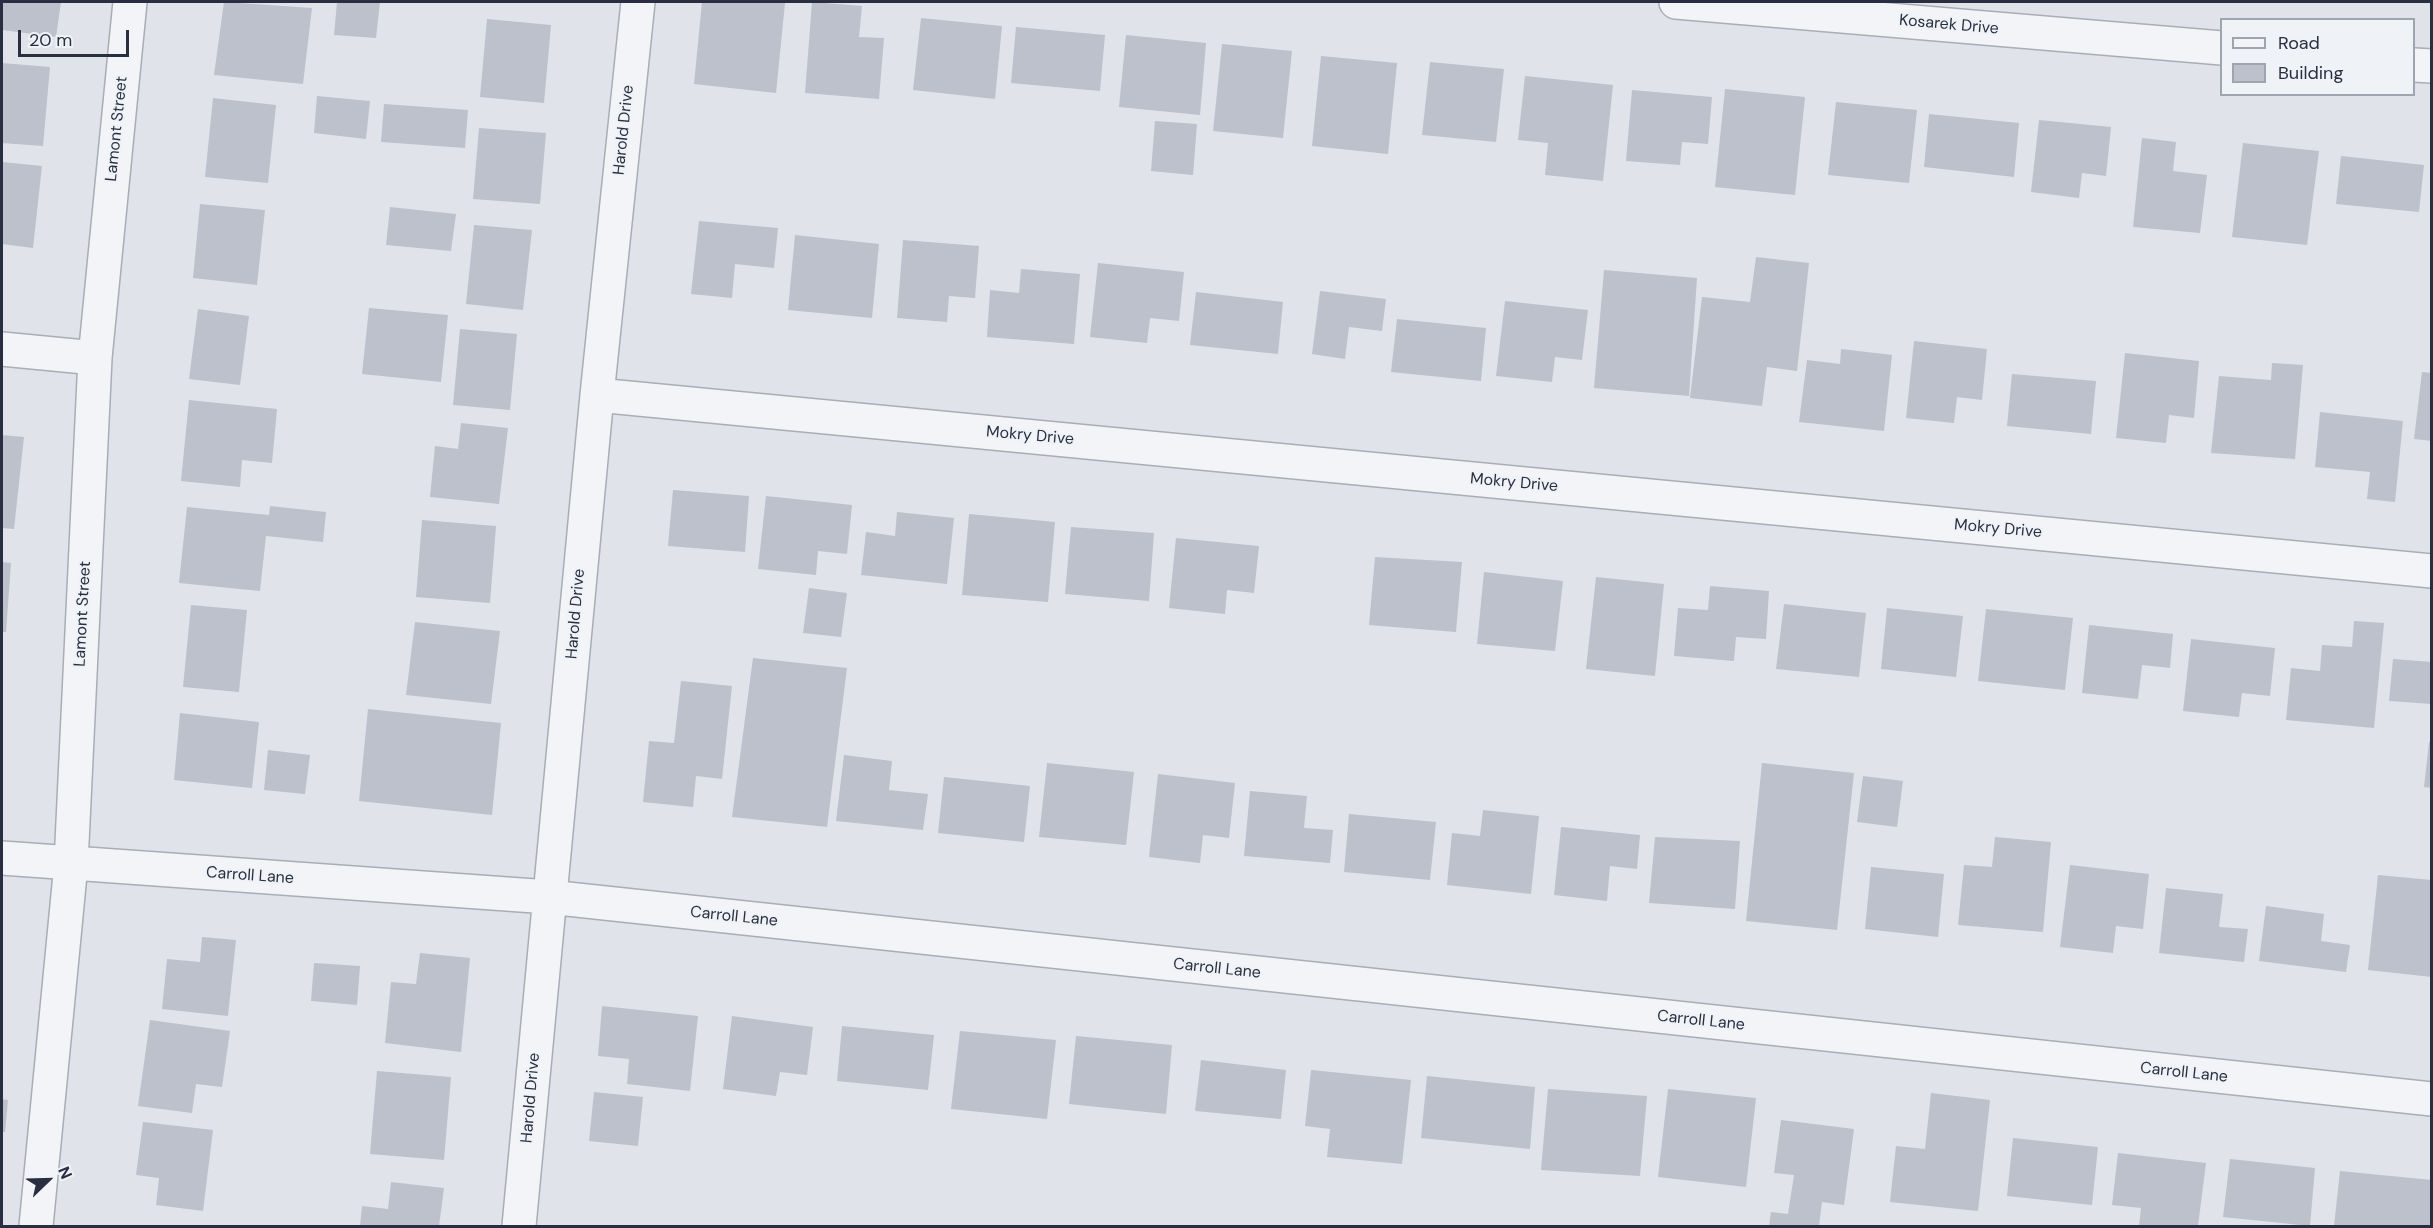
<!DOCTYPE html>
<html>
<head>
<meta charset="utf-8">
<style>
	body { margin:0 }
	#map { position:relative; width:2433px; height:1228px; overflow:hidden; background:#e0e3e9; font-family:"DM Sans",sans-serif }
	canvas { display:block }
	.frame { position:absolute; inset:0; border:3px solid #292f40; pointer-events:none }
	.legend { position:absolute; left:2220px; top:18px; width:195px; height:78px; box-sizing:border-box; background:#eff2f6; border:2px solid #a0a4ad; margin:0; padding:8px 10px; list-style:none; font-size:18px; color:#292f40 }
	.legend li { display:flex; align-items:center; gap:12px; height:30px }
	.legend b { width:30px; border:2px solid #a0a4ad }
	.north { position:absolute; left:18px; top:1150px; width:60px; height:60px; -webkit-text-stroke:4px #eff2f6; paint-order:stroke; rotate:67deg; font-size:16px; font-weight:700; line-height:24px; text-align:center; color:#292f40 }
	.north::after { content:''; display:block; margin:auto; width:21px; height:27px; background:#292f40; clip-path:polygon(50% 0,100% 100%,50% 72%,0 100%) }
	.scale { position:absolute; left:18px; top:30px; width:111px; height:27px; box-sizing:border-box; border:3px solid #292f40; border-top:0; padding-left:8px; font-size:18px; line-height:21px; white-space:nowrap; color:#292f40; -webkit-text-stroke:4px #eff2f6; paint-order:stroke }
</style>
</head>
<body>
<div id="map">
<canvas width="2433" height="1228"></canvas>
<div class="frame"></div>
<ul class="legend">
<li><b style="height:8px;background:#f3f4f7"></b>Road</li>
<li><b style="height:16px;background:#bdc1cb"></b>Building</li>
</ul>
<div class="north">N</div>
<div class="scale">20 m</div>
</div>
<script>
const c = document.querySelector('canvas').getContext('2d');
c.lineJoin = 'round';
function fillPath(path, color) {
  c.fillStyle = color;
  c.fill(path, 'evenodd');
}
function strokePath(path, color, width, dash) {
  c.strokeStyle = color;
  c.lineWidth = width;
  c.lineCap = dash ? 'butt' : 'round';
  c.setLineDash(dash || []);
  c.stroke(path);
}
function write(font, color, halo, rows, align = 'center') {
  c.font = font + ' "DM Sans",sans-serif';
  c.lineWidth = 4.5;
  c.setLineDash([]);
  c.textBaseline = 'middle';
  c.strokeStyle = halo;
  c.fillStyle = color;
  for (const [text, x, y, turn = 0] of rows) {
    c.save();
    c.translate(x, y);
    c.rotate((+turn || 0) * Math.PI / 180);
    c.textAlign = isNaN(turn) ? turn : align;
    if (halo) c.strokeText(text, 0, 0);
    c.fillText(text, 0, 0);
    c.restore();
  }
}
fillPath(new Path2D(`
	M2 2H61L56 37 2 30Z
	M224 2 312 8 303 84 214 75Z
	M337 2H380L376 38 334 35Z
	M702 2 785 3 776 93 694 84Z
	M812 2 862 6 859 37 884 38 879 99 805 93Z
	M921 18 1002 26 995 99 913 90Z
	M487 19 551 25 544 103 480 97Z
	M1016 27 1105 35 1100 91 1011 83Z
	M1126 35 1206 43 1200 115 1119 107Z
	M1222 44 1292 51 1283 138 1213 131Z
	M1321 56 1397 63 1388 154 1312 146Z
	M1430 62 1504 69 1496 142 1422 135Z
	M2 63 50 67 43 146 2 143Z
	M1525 76 1613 85 1603 181 1545 175 1548 143 1518 140Z
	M1725 89 1805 97 1795 195 1715 187Z
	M1632 90 1712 97 1708 144 1682 142 1680 165 1626 161Z
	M317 96 370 101 366 139 314 133Z
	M213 98 276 105 268 183 205 177Z
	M1836 102 1917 110 1909 183 1828 175Z
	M384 104 468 110 465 148 381 142Z
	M1929 114 2019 123 2014 177 1924 167Z
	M2039 120 2111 127 2106 176 2082 173 2079 198 2031 192Z
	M1155 121 1197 124 1193 175 1151 171Z
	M479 128 546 133 540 204 473 199Z
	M2142 138 2176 142 2173 171 2207 175 2200 233 2133 227Z
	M2243 143 2319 151 2307 245 2232 237Z
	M2341 156 2424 165 2419 212 2336 204Z
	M2 162 42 166 33 248 2 244Z
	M200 204 265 210 257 285 193 278Z
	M390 207 456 214 451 251 386 245Z
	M699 221 778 228 774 268 735 264 732 298 691 294Z
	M474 225 532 230 523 310 466 304Z
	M795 235 879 244 872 318 788 310Z
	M903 240 979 246 975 298 949 296 947 322 897 318Z
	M1756 257 1809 263 1797 371 1767 367 1762 406 1690 398 1702 297 1750 302Z
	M1098 263 1184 272 1179 321 1150 318 1147 343 1090 337Z
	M1021 269 1080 274 1074 344 987 337 990 290 1019 293Z
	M1604 270 1697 278 1689 396 1594 388Z
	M1320 291 1386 299 1382 331 1349 327 1345 359 1312 354Z
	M1196 292 1283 302 1278 354 1190 345Z
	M1505 301 1588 310 1582 360 1555 357 1552 382 1496 376Z
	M369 308 448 315 441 382 362 374Z
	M198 309 249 316 240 385 189 379Z
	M1397 319 1486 328 1481 381 1391 372Z
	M460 329 517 334 510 410 453 405Z
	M1914 341 1987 349 1982 400 1957 397 1954 423 1906 418Z
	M1841 349 1892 355 1884 431 1799 422 1807 360 1840 364Z
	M2125 353 2199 361 2194 418 2169 415 2166 443 2116 438Z
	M2272 363 2303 365 2295 459 2211 453 2219 376 2271 380Z
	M2422 372 2432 373V441L2414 439Z
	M2012 374 2096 381 2091 434 2007 426Z
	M189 400 277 409 272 463 242 460 240 487 181 481Z
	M2320 412 2403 421 2395 502 2367 499 2370 472 2315 467Z
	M461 423 508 428 499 504 430 497 435 446 458 449Z
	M2 435 24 437 14 529 2 528Z
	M673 490 749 496 745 552 668 546Z
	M766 496 852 505 847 554 818 551 816 575 758 569Z
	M270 506 326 512 323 542 266 536 260 591 179 583 187 507 269 515Z
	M897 512 954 518 947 584 861 575 866 532 895 536Z
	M969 514 1055 522 1048 602 962 595Z
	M422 520 496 526 490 603 416 597Z
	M1071 527 1154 533 1149 601 1065 594Z
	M1176 538 1259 546 1254 593 1227 590 1225 614 1169 608Z
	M1375 557 1462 562 1456 632 1369 625Z
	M2 562 11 563 6 632H2Z
	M1484 572 1563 581 1555 651 1477 644Z
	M1596 577 1664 584 1655 676 1586 669Z
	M1710 586 1769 591 1766 639 1736 637 1734 661 1674 656 1678 608 1708 610Z
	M809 588 847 593 841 637 803 633Z
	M1784 604 1866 613 1859 677 1776 669Z
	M191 605 247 610 239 692 183 687Z
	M1887 608 1963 616 1956 677 1881 669Z
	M1986 609 2073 618 2065 690 1978 681Z
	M2354 621 2384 623 2374 728 2286 720 2291 668 2320 671 2322 645 2352 647Z
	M415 622 500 631 491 704 406 695Z
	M2089 625 2173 634 2170 668 2142 665 2138 699 2082 693Z
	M2191 639 2275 648 2270 696 2242 693 2239 717 2183 711Z
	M753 658 847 668 827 827 732 817Z
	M2393 659 2432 662V704L2389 701Z
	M681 681 732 686 722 779 696 776 693 807 643 802 649 741 674 743Z
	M368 709 501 723 492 815 359 801Z
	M180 713 259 722 252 788 174 780Z
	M2429 742H2432V788L2424 787Z
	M268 750 310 755 305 794 264 790Z
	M844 755 892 761 889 790 928 794 923 830 836 821Z
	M1047 763 1134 772 1126 845 1039 837Z
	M1762 763 1854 773 1837 930 1746 921Z
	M1158 774 1235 783 1229 838 1203 835 1200 863 1149 857Z
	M1863 776 1903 781 1897 827 1857 822Z
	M944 777 1030 786 1024 842 938 833Z
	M1250 791 1307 796 1304 828 1333 830 1330 863 1244 856Z
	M1483 810 1539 816 1531 894 1447 885 1452 833 1480 836Z
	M1349 814 1436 822 1430 880 1344 872Z
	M1561 827 1640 835 1637 869 1610 866 1607 901 1554 895Z
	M1655 837 1740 841 1735 909 1649 903Z
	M1995 837 2051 842 2043 932 1958 925 1964 865 1992 867Z
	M2070 865 2149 874 2143 929 2116 926 2113 953 2060 947Z
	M1871 867 1944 874 1938 937 1865 929Z
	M2378 875 2432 880V977L2368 970Z
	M2166 888 2223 894 2219 927 2248 929 2244 962 2159 953Z
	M2266 906 2324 914 2321 941 2350 945 2346 972 2259 961Z
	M202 937 236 940 228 1016 162 1009 167 959 200 962Z
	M420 953 470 958 461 1052 385 1043 391 982 416 984Z
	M314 963 360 966 357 1005 311 1001Z
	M602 1006 698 1016 690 1091 627 1084 629 1059 598 1056Z
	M732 1016 813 1027 807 1075 780 1072 776 1096 723 1089Z
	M150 1020 230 1031 222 1087 196 1084 192 1113 138 1106Z
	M842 1026 934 1035 928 1090 837 1081Z
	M960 1031 1056 1040 1047 1119 951 1109Z
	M1076 1036 1172 1045 1166 1114 1069 1104Z
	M1201 1060 1286 1070 1281 1119 1195 1111Z
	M1311 1070 1411 1080 1402 1164 1327 1157 1330 1129 1305 1126Z
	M377 1071 451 1077 444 1160 370 1154Z
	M1427 1076 1535 1087 1530 1149 1421 1138Z
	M1548 1089 1647 1096 1640 1176 1541 1170Z
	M1668 1089 1756 1098 1746 1187 1658 1177Z
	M594 1092 643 1097 638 1146 589 1141Z
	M1931 1093 1990 1100 1978 1211 1890 1202 1896 1146 1925 1149Z
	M2 1099 8 1100 5 1132H2Z
	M1781 1120 1854 1129 1844 1205 1822 1202 1819 1226H1769L1771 1212 1788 1214 1794 1175 1774 1173Z
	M143 1122 213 1130 203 1211 156 1205 159 1178 136 1175Z
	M2013 1138 2098 1147 2092 1205 2007 1196Z
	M2118 1153 2206 1163 2198 1226H2139L2141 1208 2112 1205Z
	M2230 1159 2315 1168 2310 1226 2223 1217Z
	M2340 1171 2432 1180V1226H2334Z
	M391 1182 444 1188 439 1226H360L362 1206 388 1209Z`), '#bdc1cb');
const minor = new Path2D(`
	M1676 2 2222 48
	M2414 65 2432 66
	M2 349 95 358
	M597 395 2432 571
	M2 858 549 897 2432 1099
	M36 1226 71 864 95 358 130 2
	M519 1226 597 395 638 2`);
strokePath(minor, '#a9adb6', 36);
strokePath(minor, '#f3f4f7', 33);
write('16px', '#292f40', '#eff2f6', [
	["Kosarek Drive",1949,25,5],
	["Lamont Street",117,129,-84],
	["Harold Drive",624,130,-84],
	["Mokry Drive",1030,436,5],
	["Mokry Drive",1514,483,5],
	["Mokry Drive",1998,529,5],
	["Lamont Street",83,614,-87],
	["Harold Drive",576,614,-85],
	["Carroll Lane",250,876,4],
	["Carroll Lane",734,917,6],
	["Carroll Lane",1217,969,6],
	["Carroll Lane",1701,1021,6],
	["Carroll Lane",2184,1073,6],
	["Harold Drive",531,1098,-85]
]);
</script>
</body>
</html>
